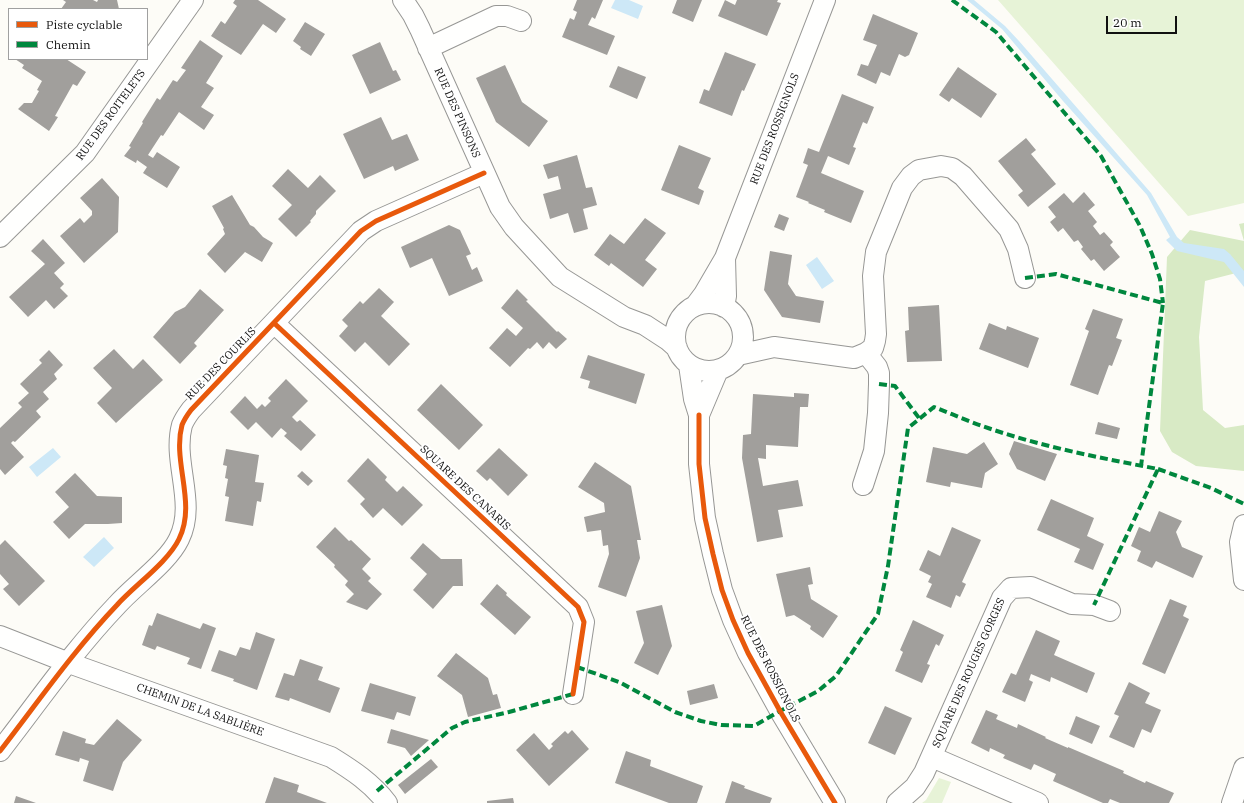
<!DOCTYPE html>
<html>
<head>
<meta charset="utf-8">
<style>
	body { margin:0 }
	#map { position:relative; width:1244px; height:803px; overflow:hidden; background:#fdfcf7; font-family:"IBM Plex Serif",serif }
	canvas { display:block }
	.legend { position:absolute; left:8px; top:8px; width:140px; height:52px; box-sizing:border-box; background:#fff; border:1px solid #a0a0a0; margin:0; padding:5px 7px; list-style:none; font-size:12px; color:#111 }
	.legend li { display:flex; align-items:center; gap:8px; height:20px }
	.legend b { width:20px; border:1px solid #a0a0a0 }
	.scale { position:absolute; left:1106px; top:16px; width:71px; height:18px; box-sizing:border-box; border:2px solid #111; border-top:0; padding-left:5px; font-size:12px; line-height:14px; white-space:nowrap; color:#111; -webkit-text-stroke:3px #fff; paint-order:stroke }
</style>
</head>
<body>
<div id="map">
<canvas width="1244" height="803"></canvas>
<ul class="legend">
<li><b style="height:5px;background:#e8590c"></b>Piste cyclable</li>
<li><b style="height:5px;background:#00873e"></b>Chemin</li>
</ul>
<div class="scale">20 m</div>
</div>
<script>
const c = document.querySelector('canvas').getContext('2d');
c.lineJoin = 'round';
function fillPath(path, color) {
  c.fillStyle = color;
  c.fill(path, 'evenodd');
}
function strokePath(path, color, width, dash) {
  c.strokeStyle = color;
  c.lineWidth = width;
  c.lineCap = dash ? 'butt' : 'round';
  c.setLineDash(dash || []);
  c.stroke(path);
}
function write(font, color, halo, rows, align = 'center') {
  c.font = font + ' "IBM Plex Serif",serif';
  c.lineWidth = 4;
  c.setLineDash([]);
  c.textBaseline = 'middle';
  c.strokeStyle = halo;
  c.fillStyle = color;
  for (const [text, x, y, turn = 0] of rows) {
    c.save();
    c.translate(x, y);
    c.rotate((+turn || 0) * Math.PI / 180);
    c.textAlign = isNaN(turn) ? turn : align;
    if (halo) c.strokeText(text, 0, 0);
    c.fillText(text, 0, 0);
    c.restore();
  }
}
fillPath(new Path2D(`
	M998 0H1244V203L1188 216Z
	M939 778 951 782 942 803H922L926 800Z`), '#e7f3d7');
fillPath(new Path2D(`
	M1244 223V271L1205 281 1199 337 1203 410 1225 428 1244 425V471L1196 466 1172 452 1160 431 1167 257 1190 230 1244 241 1239 224Z`), '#d8eac5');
fillPath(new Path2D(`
	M615 0H629L643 6 638 19 611 8Z
	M967 0H974L1005 26 1019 41 1151 193 1177 237 1184 243 1224 249 1230 254 1244 271V287L1224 262 1177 251 1166 240 1170 237 1147 195 1063 101 1002 29Z
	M817 257 834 281 822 289 806 265Z
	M53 448 61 457 37 477 29 467Z
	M104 537 114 548 94 567 83 557Z`), '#cde8f7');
fillPath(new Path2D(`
	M63 0H93L97 2 98 0H117L119 9H61L66 2Z
	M235 0H258L286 19 276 33 263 24 241 55 211 36 221 21 225 24 237 6 233 3Z
	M577 0H603L595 19 592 17 588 25 615 36 607 55 562 37 570 18 574 20 577 12 573 10Z
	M677 0H702L693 22 672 13Z
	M725 0 735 5 737 0H778L777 2 781 3 767 36 718 16Z
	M873 14 918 33 909 55 905 57 899 54 890 76 881 72 876 84 857 75 861 64 868 66 877 45 863 40Z
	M305 22 325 34 311 56 300 49 301 47 293 41Z
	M200 40 223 56 206 83 214 88 201 107 214 115 204 130 179 112 163 136 161 135 148 155 153 158 157 152 180 167 167 188 143 173 147 167 137 160 136 163 124 156 131 147 129 146 143 123 142 122 157 98 160 100 173 80 177 82 186 70 181 68Z
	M380 42 393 71 396 70 401 80 370 94 352 55Z
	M725 52 756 64 744 91 742 90 732 116 699 103 704 89 709 91Z
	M15 59H66L86 72 77 86 73 84 55 116 58 117 49 131 18 109 24 103H32L39 91 37 90 42 81 22 68 24 65Z
	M505 65 522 102 548 121 529 147 496 122 476 78Z
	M618 66 646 77 637 99 609 87Z
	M958 67 997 94 981 118 952 98 949 102 939 95Z
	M842 94 874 107 867 124 863 122 853 147 856 148 849 165 828 156 821 173 864 191 851 223 824 212 825 210 808 203 809 202 796 197 808 165 803 163 808 148 819 152Z
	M381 117 392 140 407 134 419 160 395 171 393 166 364 179 343 134Z
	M1026 138 1036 150 1031 154 1056 184 1028 207 1018 195 1023 191 998 161Z
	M679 145 711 158 698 188 704 191 699 205 661 190Z
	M577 155 586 188 592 187 597 205 583 209 588 229 574 233 568 213 550 219 543 194 561 189 558 176 548 179 543 165Z
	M288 169 308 188 320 175 336 191 316 211V214L310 221 311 222 296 237 278 219 292 205 272 186Z
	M102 178 119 197 118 232 84 263 60 236 80 218 84 223 92 215V211L80 198Z
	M1084 192 1095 205 1088 211 1097 222 1093 226 1100 235 1104 232 1113 242 1110 245 1120 257 1104 271 1094 259 1091 261 1081 249 1083 247 1078 240 1074 242 1063 228 1058 232 1050 222 1056 217 1048 207 1064 193 1073 203Z
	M232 195 250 225 254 227 263 237 273 243 262 262 245 252 225 273 207 254 225 234 223 229 224 228 212 206Z
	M779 214 789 218 784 231 774 227Z
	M645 218 666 233 645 260 657 269 643 287 611 263 609 266 594 255 610 234 624 244Z
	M449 225 460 230 471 254 466 256 472 270 477 267 483 281 449 296 432 258 410 268 401 247Z
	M43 239 65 263 54 273 64 284 60 288 68 296 54 309 46 300 28 317 9 297 45 264 31 251Z
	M770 251 792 255 788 284 796 296 824 301 820 323 782 317 764 290Z
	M379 288 394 302 381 316 410 344 389 366 365 342 355 352 339 336 348 326 342 320 360 301 363 304Z
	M200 289 224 310 194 343 197 346 180 364 153 337 175 312 185 307Z
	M517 289 528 300 526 301 557 332 558 331 567 339 556 349 549 342 543 349 537 342 530 349 528 348 510 367 489 348 507 328 516 336 523 328 501 308Z
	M939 305 942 361 907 362 905 331 909 330 908 307Z
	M1093 309 1123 319 1116 338 1122 340 1112 366 1109 365 1098 395 1070 385 1089 331 1085 329Z
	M989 323 1006 330 1007 326 1039 338 1028 368 979 349Z
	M114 349 133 369 143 359 163 380 116 423 97 403 112 388 93 368Z
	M49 350 63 365 54 374 57 379 43 392 49 399 36 411 41 417 15 442 13 441 11 443 24 457 5 475 0 469V428L22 407 18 403 29 393 20 384 42 363 39 360Z
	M588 355 645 374 636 404 588 388 590 381 580 378Z
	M286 379 308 401 292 417 297 422 300 420 316 435 301 451 284 436 287 433 281 428 272 438 256 422 248 430 230 412 245 396 257 409 262 404 265 407 271 401 268 398Z
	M441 384 483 425 459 450 417 410Z
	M794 393 809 394 808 407H800L798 447 766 445V459L758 458 763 486 798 480 803 506 778 510 783 537 757 542 742 458 743 435 751 434 753 394 794 397Z
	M1098 422 1120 428 1117 439 1095 434Z
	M1014 441 1057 454 1045 481 1017 469 1009 454Z
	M984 442 998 464 985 473 982 488 951 482 950 487 926 482 933 447 967 454Z
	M499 448 528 475 508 496 490 478 487 481 476 471Z
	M226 449 259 455 255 482 264 483 261 502 257 501 253 526 225 521 229 497 225 496 228 479 225 478 227 466 223 465Z
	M368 458 387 477 385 480 397 492 403 486 423 505 402 526 383 508 373 518 360 504 365 499 347 481Z
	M595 462 631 486 641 540H637L640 558 626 597 598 587 609 554 608 545 603 546 601 530 587 532 584 517 605 512 604 503 578 487Z
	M302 471 313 481 308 486 297 476Z
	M75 473 97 496 122 497V523L108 524H85L69 539 53 522 69 507 55 492Z
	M1051 499 1094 518 1087 536 1104 544 1093 570 1074 562 1080 549 1037 530Z
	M1159 511 1182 521 1176 532 1182 547 1203 556 1193 578 1156 561 1152 568 1137 561 1141 551 1131 546 1139 527 1150 532Z
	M335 527 349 541 351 540 371 559 362 569 371 578 368 581 382 594 367 610 346 602 354 594 345 585 348 581 334 567 335 565 316 547Z
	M952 527 981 540 962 582 966 584 960 597 956 595 951 608 926 597 932 584 928 582 931 576 919 570 928 550 940 556Z
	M5 540 45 581 19 606 3 589 9 584 0 574V545Z
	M423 543 441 559H462L463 586H453L433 609 413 590 427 574 410 558Z
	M810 567 813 584 808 585 811 599 838 616 823 638 810 629 811 626 794 615 786 617 776 574Z
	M497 584 507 593 506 595 531 617 515 635 480 604Z
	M1170 599 1187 606 1183 616 1189 619 1165 674 1142 664Z
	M662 605 672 646 658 675 634 663 644 643 636 611Z
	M157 613 200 629 203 623 216 628 201 669 187 664 190 658 157 646 155 650 142 645 149 625 152 626Z
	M913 620 944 635 939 646 936 644 927 664 930 665 922 683 895 671 903 652 900 650Z
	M1036 630 1060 641 1054 655 1095 673 1087 693 1051 677 1050 682 1031 674 1029 680 1033 682 1025 702 1002 692 1011 673 1016 675Z
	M256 632 275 639 257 690 233 681 234 679 211 671 219 650 236 656 240 647 250 650Z
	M456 653 488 678 493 695 497 694 501 708 468 717 462 695 437 676Z
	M300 659 323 667 318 680 340 688 330 713 290 698 289 701 275 697 284 673 294 676Z
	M1129 682 1150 693 1145 703 1161 710 1151 733 1142 729 1134 748 1109 737 1119 716 1114 714Z
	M370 683 416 697 410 716 397 712 394 720 361 711Z
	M714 684 718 698 690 705 687 691Z
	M885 706 912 718 895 755 868 743Z
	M986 710 998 715 996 719 1017 728 1018 724 1046 737 1045 738 1068 748V747L1124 771 1123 773 1145 783 1146 781 1174 793 1169 803H1120L1110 799 1108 803H1103L1053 781 1056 774 1034 764 1031 770 1003 758 1005 755 990 748 989 752 971 743Z
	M1076 716 1100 726 1092 744 1069 734Z
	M117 719 142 740 123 762 113 791 83 781 89 761 80 758 79 762 55 755 63 731 86 739 85 743 94 745Z
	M391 729 429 740 411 756 405 748 387 743Z
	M572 730 589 749 549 786 516 750 534 733 549 750 553 746 551 744 565 731 568 734Z
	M626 751 651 760 650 766 703 786 697 803H669L615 783Z
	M431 759 438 767 405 794 398 785Z
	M274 777 299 785 297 792 327 803H265Z
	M732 781 745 786 744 788 772 798 770 803H725Z
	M16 796 36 803H14Z
	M513 798 514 803H487V801Z`), '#a19f9c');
const minor = new Path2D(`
	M403 0 413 15 420 29 500 207 514 227 560 277 624 317 645 325 668 340 677 348
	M428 48 496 16H507L521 21
	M0 237 85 153 193 0
	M675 337a34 34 0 1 1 68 0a34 34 0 1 1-68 0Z
	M695 306 704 294 725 258 825 0
	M724 307 726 296 725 258
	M274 323 578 607 584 622 573 694
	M738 355 774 347 854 358 866 353 873 348 875 341 876 334 873 276 876 252 902 188 911 176 919 170 941 166 952 168 963 176 1009 229 1018 249 1025 278
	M689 365 694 399 699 415V464L705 518 713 554 722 590 733 620 748 653 780 711 835 803
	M699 415 718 370
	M863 485 874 451 878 413 879 384V373L877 367 866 353
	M1244 525 1240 542 1244 580
	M0 636 69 663 331 757C352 770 372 783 387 803
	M0 751C38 702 74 650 117 605 135 585 168 562 179 539 197 503 172 462 182 425 184 420 188 414 191 410L361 231 376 221 484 173
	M932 757 1038 803
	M897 803 915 787 924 773 1002 598 1011 588 1031 587 1072 604 1094 605 1110 611
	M1232 803 1244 768`);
strokePath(minor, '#979795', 22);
strokePath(minor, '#fffffe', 20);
strokePath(new Path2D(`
	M952 0 996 32 1101 156 1140 226 1152 254 1160 279 1163 303
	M1025 278 1056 274 1163 303 1141 466
	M879 384 895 386 919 418
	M1158 469 1211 488 1244 504
	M577 667 619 682 675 712 701 721 721 725 754 726 780 711 818 691 836 676 878 614 888 566 908 428 934 407C952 414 970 422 988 428 1043 447 1101 458 1158 469L1094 605
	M377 791 452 728 465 722 509 712 573 694`), '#00873e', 4, [8, 4]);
strokePath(new Path2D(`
	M274 323 578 607 584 622 573 694
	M699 415V464L705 518 713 554 722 590 733 620 748 653 780 711 835 803
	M0 751C38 702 74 650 117 605 135 585 168 562 179 539 197 503 172 462 182 425 184 420 188 414 191 410L361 231 376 221 484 173`), '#e8590c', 5);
write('11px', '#111', '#fff', [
	["RUE DES PINSONS",457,113,66],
	["RUE DES ROITELETS",111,115,-54],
	["RUE DES ROSSIGNOLS",775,129,-69],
	["RUE DES COURLIS",221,364,-46],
	["SQUARE DES CANARIS",465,488,43],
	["RUE DES ROSSIGNOLS",770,669,63],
	["SQUARE DES ROUGES GORGES",969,673,-66],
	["CHEMIN DE LA SABLIÈRE",200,710,20]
]);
</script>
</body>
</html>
